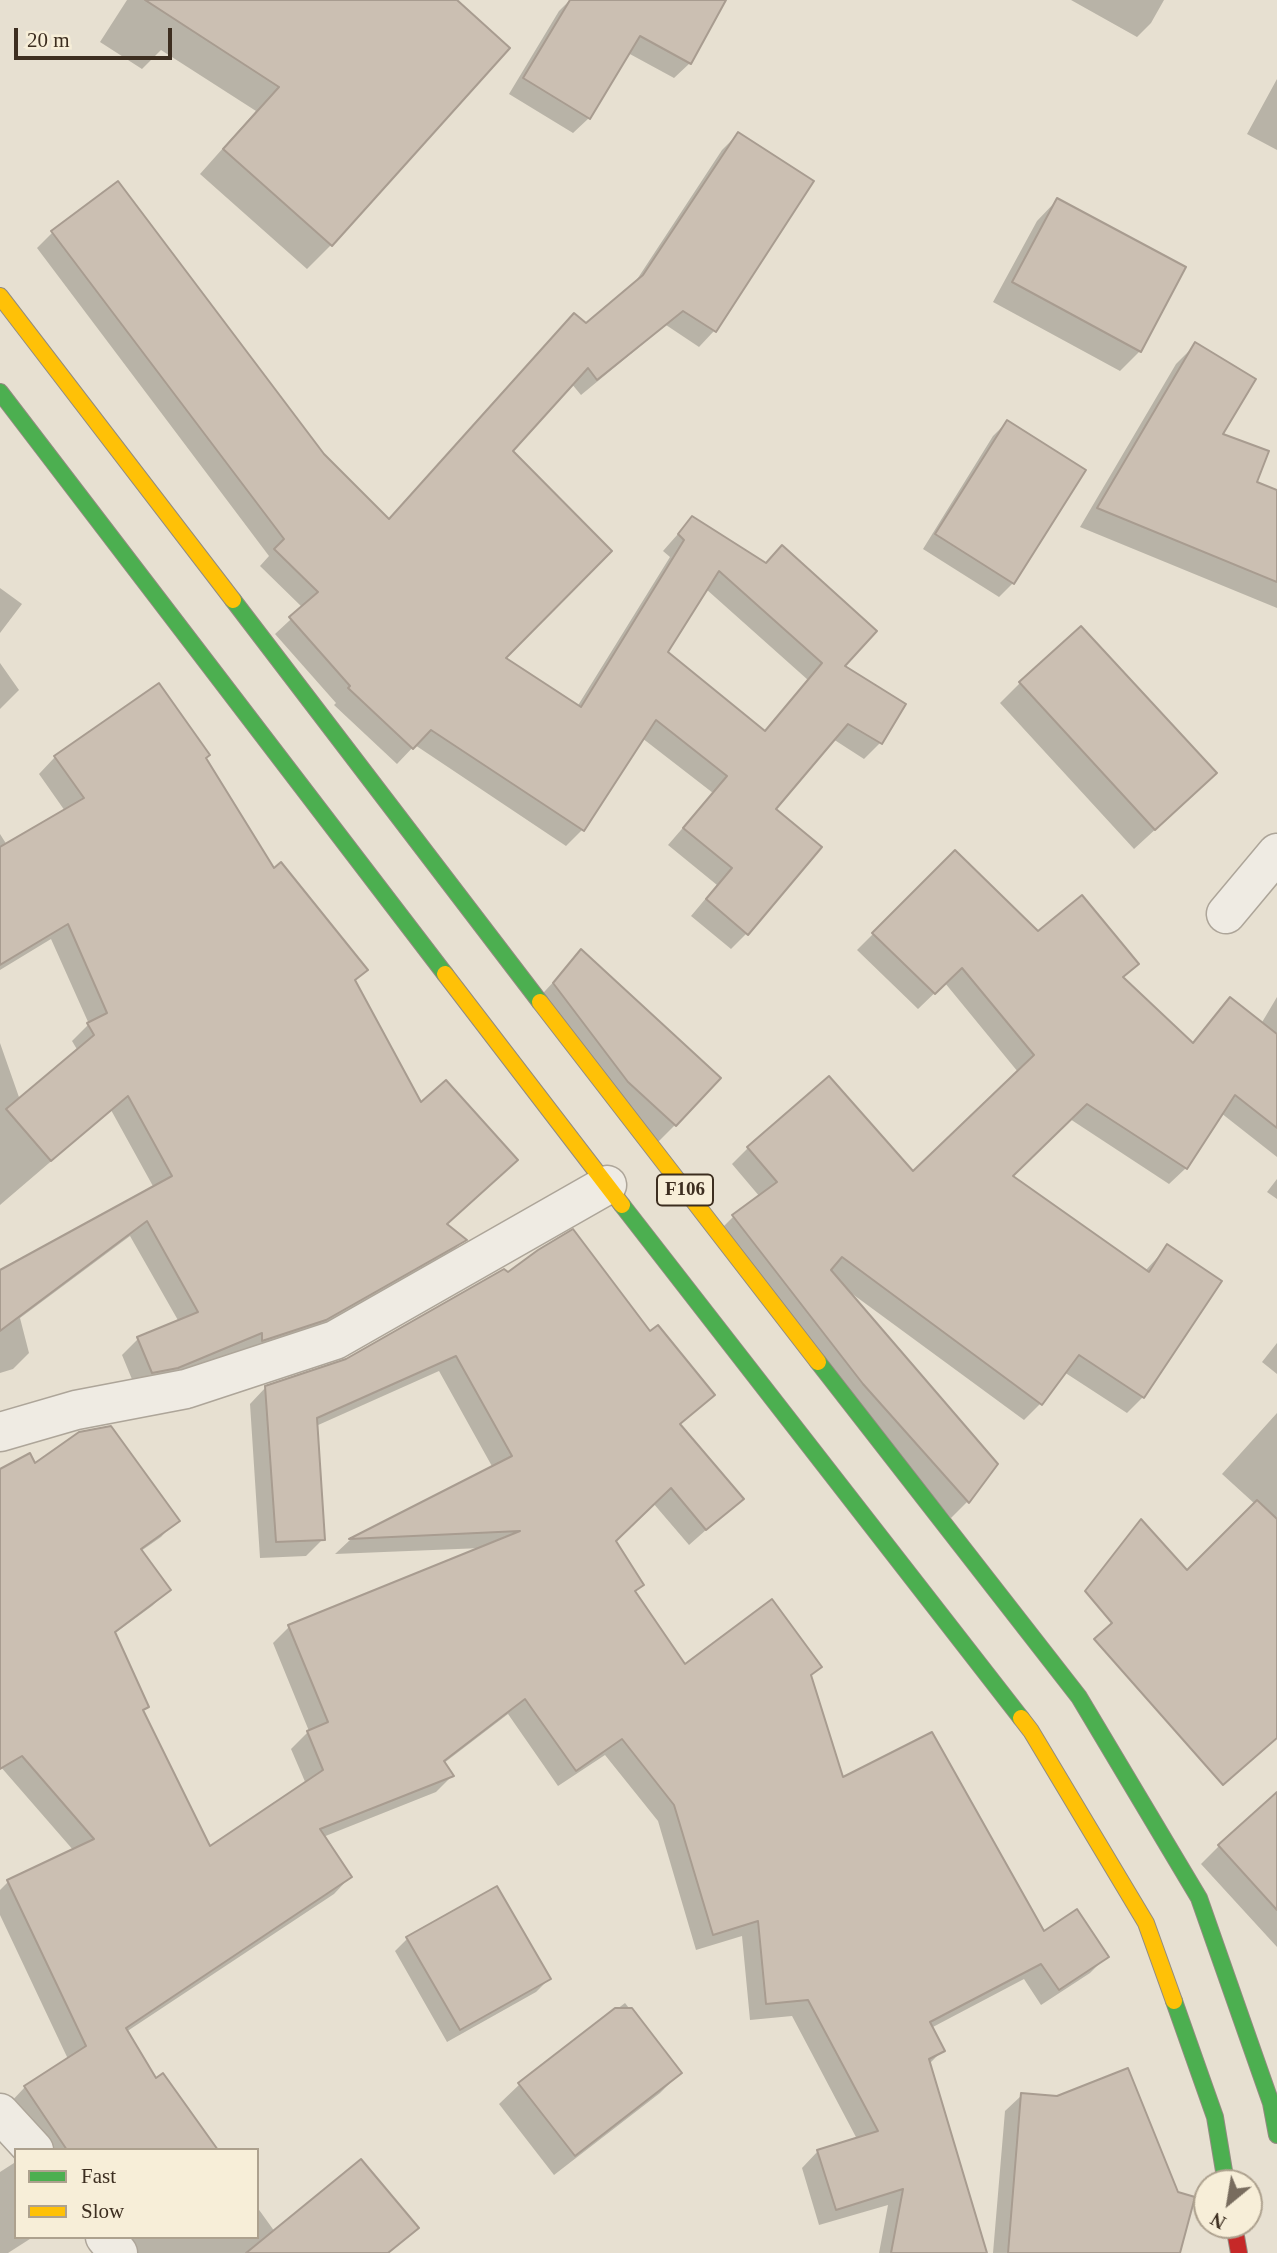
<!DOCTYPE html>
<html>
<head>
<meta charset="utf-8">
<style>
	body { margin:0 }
	#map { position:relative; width:1277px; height:2253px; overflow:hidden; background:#e7e0d1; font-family:Georgia,serif }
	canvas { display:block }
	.legend { position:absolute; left:14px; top:2148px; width:245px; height:91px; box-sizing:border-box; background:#f7eed8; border:2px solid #ada18e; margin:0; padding:9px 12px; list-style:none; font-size:21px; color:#3d2e20 }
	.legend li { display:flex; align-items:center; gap:14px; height:35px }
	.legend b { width:35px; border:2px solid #ada18e }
	.north { position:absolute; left:1193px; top:2169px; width:70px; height:70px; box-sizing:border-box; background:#f7eed8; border:2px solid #ada18e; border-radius:50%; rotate:210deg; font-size:19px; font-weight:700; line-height:28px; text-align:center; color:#3d2e20 }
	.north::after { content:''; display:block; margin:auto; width:24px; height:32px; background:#786c5e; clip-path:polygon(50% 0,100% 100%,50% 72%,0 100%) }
	.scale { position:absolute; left:14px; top:28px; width:158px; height:32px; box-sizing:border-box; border:4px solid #3d2e20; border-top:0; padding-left:9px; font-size:21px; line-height:24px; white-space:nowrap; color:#3d2e20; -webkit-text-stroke:5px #f7eed8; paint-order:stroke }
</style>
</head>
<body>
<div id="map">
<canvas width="1277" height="2253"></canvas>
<ul class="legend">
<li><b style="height:9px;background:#4caf50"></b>Fast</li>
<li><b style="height:9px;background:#ffc107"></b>Slow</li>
</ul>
<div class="north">N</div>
<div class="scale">20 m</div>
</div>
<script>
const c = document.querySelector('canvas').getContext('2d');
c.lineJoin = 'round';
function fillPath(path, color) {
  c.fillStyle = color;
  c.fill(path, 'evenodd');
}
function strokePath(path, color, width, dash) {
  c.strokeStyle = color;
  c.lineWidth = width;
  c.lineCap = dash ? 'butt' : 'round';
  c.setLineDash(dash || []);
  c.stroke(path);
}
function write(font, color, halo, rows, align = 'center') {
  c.font = font + ' Georgia,serif';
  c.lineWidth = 6;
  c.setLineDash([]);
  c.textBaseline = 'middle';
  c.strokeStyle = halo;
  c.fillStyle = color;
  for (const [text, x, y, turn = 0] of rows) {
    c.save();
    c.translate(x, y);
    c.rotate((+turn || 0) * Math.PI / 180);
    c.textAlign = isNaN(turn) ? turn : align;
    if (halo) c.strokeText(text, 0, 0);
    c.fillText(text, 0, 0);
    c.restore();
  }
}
fillPath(new Path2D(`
	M127 0H454L331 245 307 269 200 174 256 111 161 50 142 69 100 42Z
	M570 0H724L690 63 674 78 628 53 589 118 573 133 509 94 559 11Z
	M1071 0H1164L1151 23 1137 37Z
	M1277 79V150L1247 134Z
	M738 134 714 331 699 347 666 325 581 395 571 383 510 452 503 658 577 707 670 557 663 551 692 518 842 667 903 705 880 743 864 759 833 739 774 810 747 933 731 949 691 916 717 885 668 845 713 793 642 738 582 830 566 846 415 745 397 764 334 705 336 703 275 634 303 608 260 566 269 556 37 248 53 232 323 455 388 521 586 325 632 287 722 150ZM706 589 808 680 764 733 666 652Z
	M1057 200 1140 351 1120 371 993 302 1037 221Z
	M1195 345 1221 435 1254 483 1277 492V608L1080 527 1176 364Z
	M1007 422 1013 583 999 597 923 549 993 436Z
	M0 588 22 604 0 633Z
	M0 663 19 690 0 709Z
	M1020 683 1195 793 1134 849 1000 703Z
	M55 757 204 758 273 870 365 970 354 981 421 1104 516 1160 445 1225 464 1240 448 1256 308 1336 247 1356 246 1348 160 1384 136 1389 122 1355 138 1339 179 1322 130 1236 20 1318 29 1353 13 1369 0 1373V1272L154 1188 111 1110 0 1205V1043L20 1100 78 1051 72 1041 89 1024 51 939 0 970V834L7 845 65 811 39 774Z
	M955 852 1038 933 1137 964 1122 979 1191 1044 1230 999 1261 1024 1277 997V1157L1221 1113 1186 1168 1169 1184 1070 1119 1011 1176 1145 1271 1167 1247 1143 1397 1127 1413 1064 1372 1041 1403 1024 1420 847 1290 996 1464 967 1502 951 1518 717 1233 733 1217 760 1197 732 1164 748 1148 912 1174 1018 1072 945 983 918 1009 857 950Z
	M581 952 675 1125 655 1145 533 1004Z
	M1277 1179V1199L1267 1192Z
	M650 1334 713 1395 679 1425 741 1499 689 1545 653 1503 614 1541 641 1585 634 1593 685 1666H820L809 1677 842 1780 1044 1934 1107 1956 1090 1973 1041 2005 1024 1979 931 2028 943 2050 929 2064 985 2253H879L888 2205 819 2225 802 2168 818 2151 857 2139 792 2016 750 2020 742 1936 696 1950 658 1821 605 1755 558 1786 508 1714 444 1763 452 1776 436 1792 323 1837 350 1877 334 1894 126 2032 155 2080 216 2150H39L9 2104 25 2087 68 2059 0 1915V1890L8 1882 74 1851 0 1766V1471L35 1466 177 1520 161 1537 141 1551 169 1590 152 1606 114 1634 147 1707 142 1712 209 1849 306 1784 291 1749 309 1731 273 1643 289 1627 482 1548 335 1554 350 1540 493 1468 439 1371 316 1426 323 1539 306 1556 260 1558 250 1404 266 1387 347 1361Z
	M1277 1343V1374L1262 1362Z
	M1277 1413V1661L1255 1504 1222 1474Z
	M1277 1817V1947L1201 1864 1219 1846Z
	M408 1938 549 1979 536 1992 447 2042 395 1951Z
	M625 2003 680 2073 660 2093 554 2175 499 2104 520 2084Z
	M1022 2095 1178 2253H993L1005 2111Z
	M14 2163 16 2237H33L8 2253H0V2172Z
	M257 2207 275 2232 416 2228 389 2253H117L103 2237H257Z`), '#0003');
const building = new Path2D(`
	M145 0H457L510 48 332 246 223 149 279 87Z
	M570 0H726L691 64 640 36 590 119 523 78Z
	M738 132 814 181 716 332 683 311 597 380 588 368 513 451 612 551 506 658 581 707 684 540 678 534 692 516 766 563 782 545 877 631 845 666 906 704 882 744 848 724 776 809 822 847 748 935 706 899 732 868 683 828 727 776 656 720 584 831 431 730 413 749 348 688 350 686 289 617 318 592 274 549 284 539 51 231 118 181 324 454 389 519 574 313 586 323 643 275ZM719 571 822 663 765 731 668 652Z
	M1057 198 1186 267 1141 352 1012 282Z
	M1195 342 1256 379 1223 434 1269 451 1257 482 1277 490V582L1097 508Z
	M1007 420 1086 470 1014 584 935 534Z
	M1081 626 1217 773 1155 830 1019 682Z
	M159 683 210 755 206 758 274 868 281 862 368 970 355 980 421 1102 446 1080 518 1160 447 1224 467 1240 326 1320 262 1341V1333L178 1368 152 1373 137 1337 198 1312 147 1221 0 1331V1270L172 1176 128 1096 51 1161 6 1109 94 1035 87 1023 107 1013 68 924 0 965V847L84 798 54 756Z
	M955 850 1038 931 1082 895 1139 964 1123 977 1193 1043 1230 997 1277 1034V1128L1235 1095 1187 1169 1087 1104 1013 1176 1149 1272 1167 1244 1222 1281 1144 1398 1079 1355 1042 1405 842 1257 831 1270 998 1464 969 1503 863 1384 732 1215 777 1182 747 1147 829 1076 913 1171 1034 1055 962 968 935 994 872 933Z
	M581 949 721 1078 676 1126 628 1082 553 983Z
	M573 1229 650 1331 658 1325 715 1395 680 1424 744 1499 706 1530 671 1488 616 1541 644 1585 635 1591 685 1664 772 1599 822 1667 811 1675 843 1777 932 1732 1044 1931 1077 1909 1109 1957 1059 1990 1041 1964 930 2022 945 2051 929 2059 987 2253H891L903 2189 836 2210 817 2150 878 2131 808 2000 766 2004 758 1921 713 1935 674 1805 622 1739 576 1771 525 1699 444 1761 454 1776 320 1829 352 1877 126 2028 156 2078 163 2073 218 2150H67L24 2086 86 2046 7 1880 94 1839 22 1756 0 1769V1469L30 1453 35 1463 79 1432 111 1426 180 1521 141 1549 171 1590 115 1632 149 1707 143 1710 210 1846 323 1770 307 1731 328 1722 288 1625 520 1531 349 1539 512 1456 456 1356 317 1418 325 1540 276 1542 265 1386 346 1359 504 1269 508 1272 538 1250Z
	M1257 1500 1277 1519V1738L1223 1785 1094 1639 1112 1623 1085 1591 1141 1519 1187 1570Z
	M1277 1792V1910L1218 1845Z
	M497 1886 551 1979 460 2030 406 1937Z
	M615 2008H632L682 2073 575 2156 518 2083Z
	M1128 2068 1178 2192 1195 2197 1180 2253H1008L1021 2093 1057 2096Z
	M361 2159 419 2228 388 2253H246Z`);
fillPath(building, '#cbbfb2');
strokePath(building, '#a89c90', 2);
const street = new Path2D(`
	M1226 914 1277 853
	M0 1432 76 1410 186 1389 335 1340 607 1185
	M0 2113 34 2150
	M105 2237 118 2253`);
const fast = new Path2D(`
	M0 392 445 974
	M233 600 540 1002
	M622 1205 1021 1718
	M818 1362 1079 1697 1199 1898 1271 2103 1277 2135
	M1174 2001 1215 2117 1226 2183`);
const slow = new Path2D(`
	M0 296 233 600
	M445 974 622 1205
	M540 1002 818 1362
	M1021 1718 1031 1731 1146 1923 1174 2001`);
const jam = new Path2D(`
	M1234 2225 1239 2253`);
strokePath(street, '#ada599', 41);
strokePath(fast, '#928b80', 18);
strokePath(slow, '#928b80', 18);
strokePath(jam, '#928b80', 18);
strokePath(street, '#efebe3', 38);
strokePath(fast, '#4caf50', 16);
strokePath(slow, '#ffc107', 16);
strokePath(jam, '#c62828', 16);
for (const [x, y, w] of [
	[685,1190,56]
]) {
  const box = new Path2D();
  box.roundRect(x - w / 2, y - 15.5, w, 31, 5);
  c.fillStyle = '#f7eed8';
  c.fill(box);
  strokePath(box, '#3d2e20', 2);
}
write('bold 19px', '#3d2e20', null, [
	["F106",685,1190]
]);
</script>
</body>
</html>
